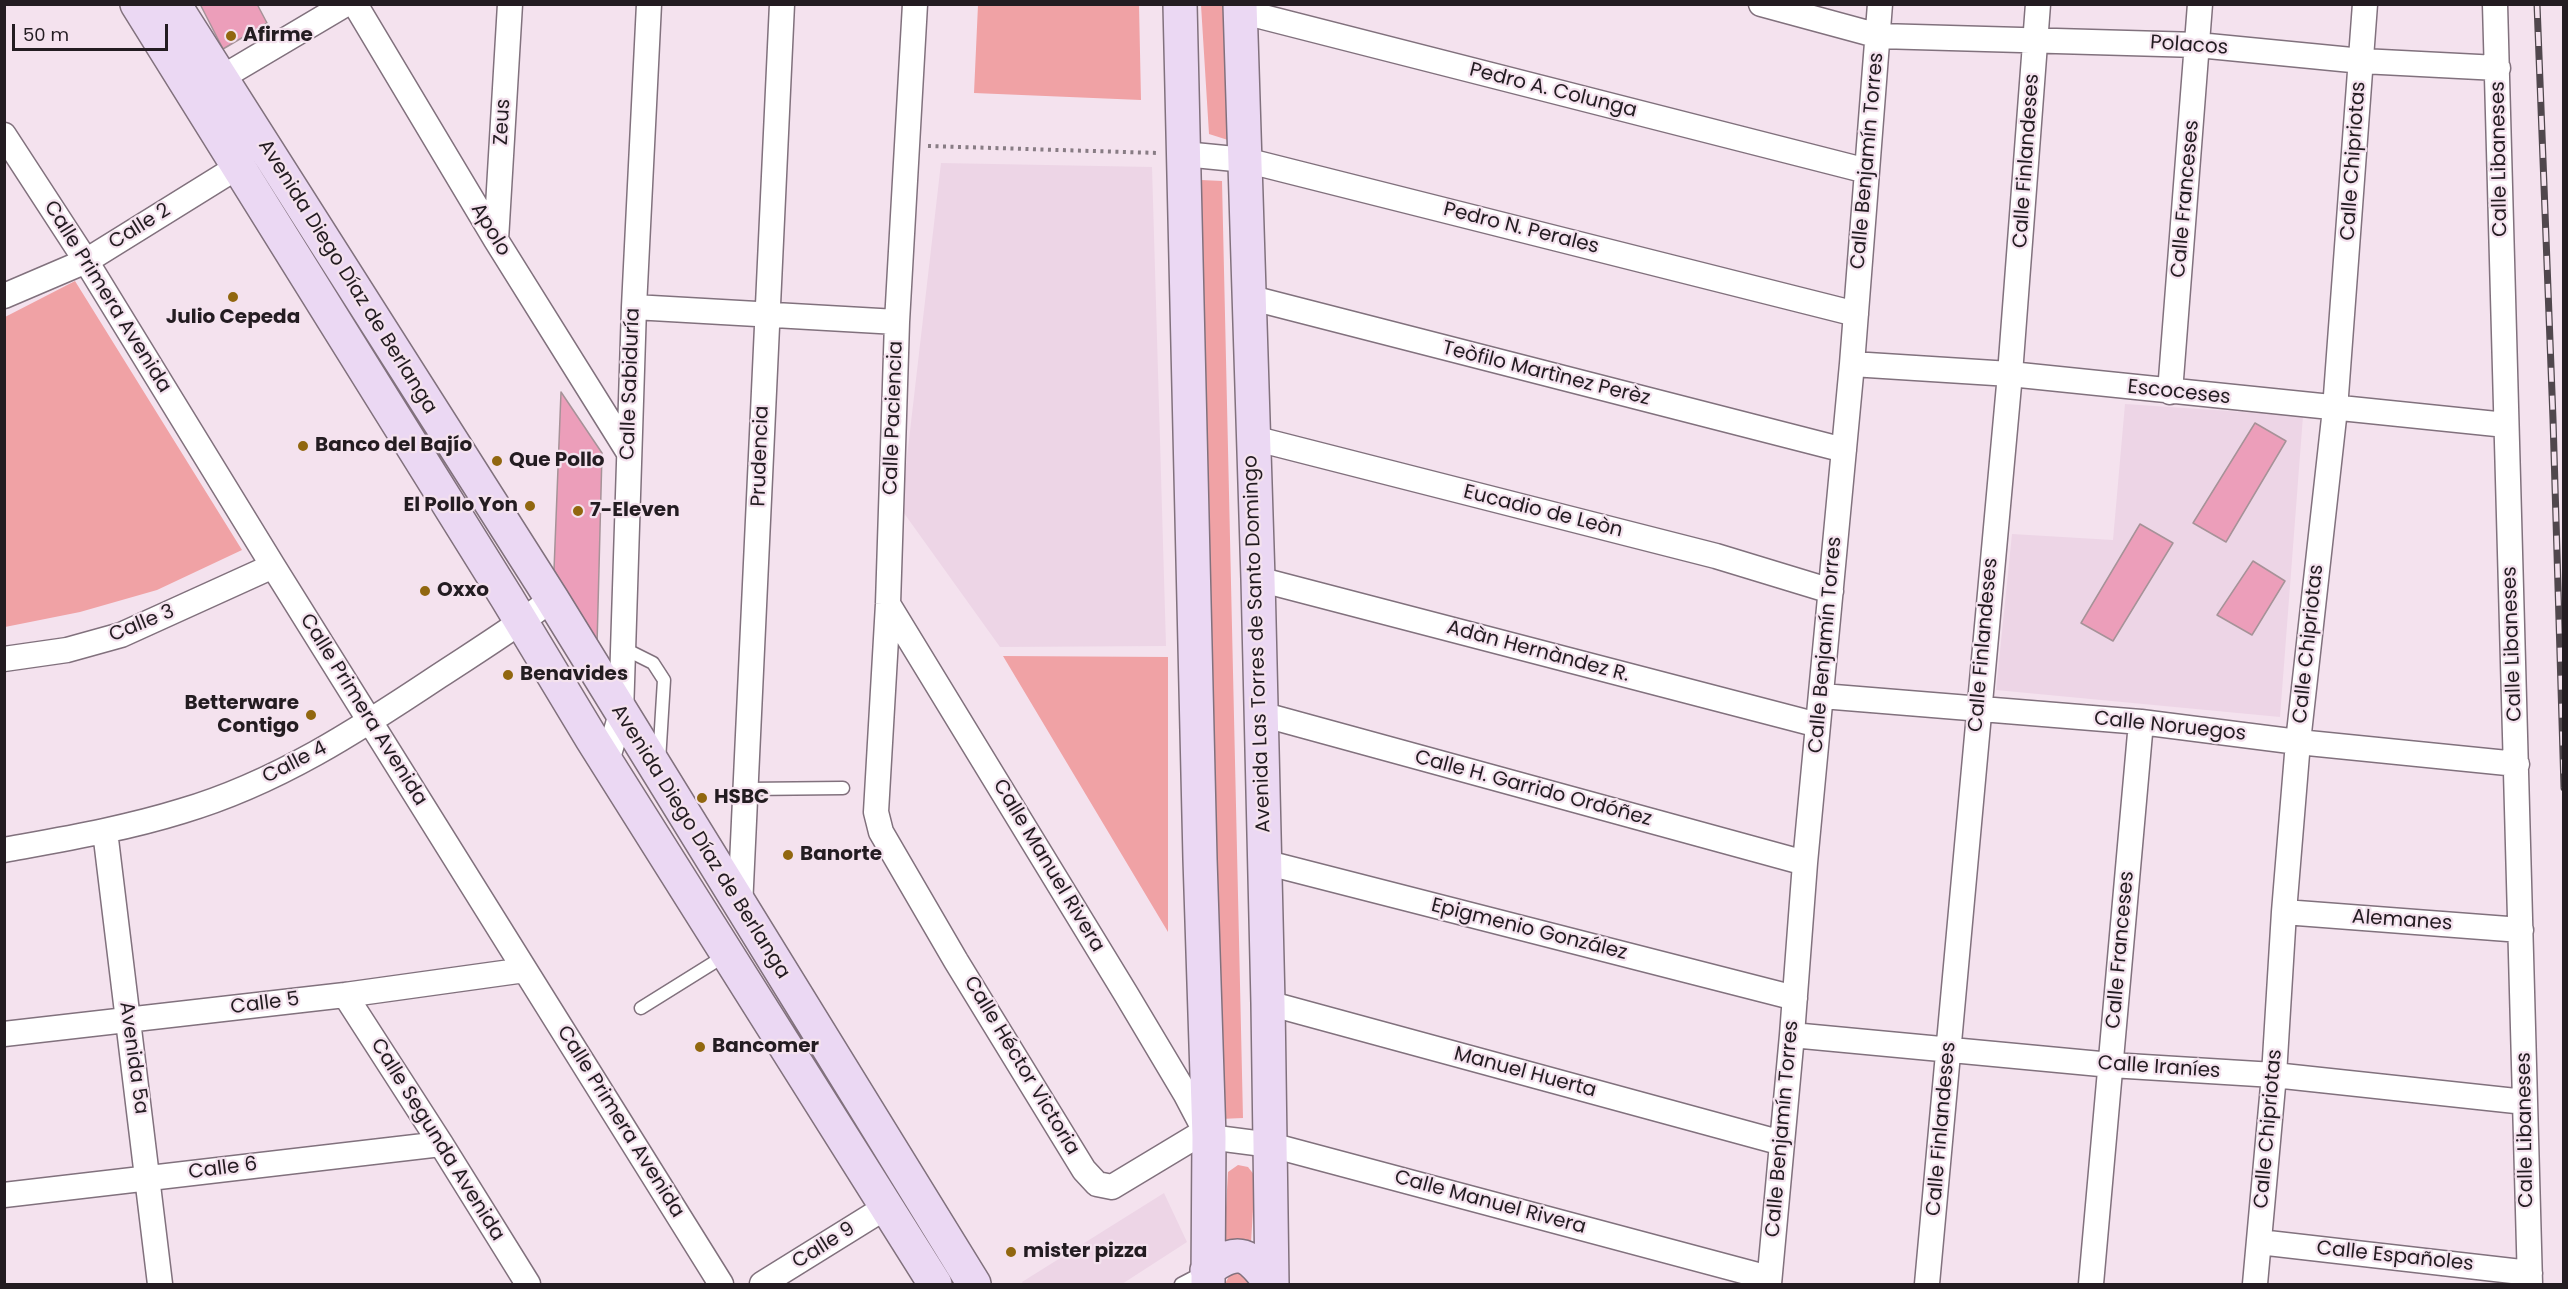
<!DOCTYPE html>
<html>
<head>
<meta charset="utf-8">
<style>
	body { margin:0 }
	#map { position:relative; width:2568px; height:1289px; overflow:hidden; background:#f4e2ee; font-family:Poppins,sans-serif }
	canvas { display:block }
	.frame { position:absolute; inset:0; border:6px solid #231c21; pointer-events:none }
	.scale { position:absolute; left:12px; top:24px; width:156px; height:27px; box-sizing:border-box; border:3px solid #231c21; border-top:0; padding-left:8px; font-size:18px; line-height:21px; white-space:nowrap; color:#231c21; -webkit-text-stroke:4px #f4e2ee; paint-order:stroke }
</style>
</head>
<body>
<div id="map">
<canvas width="2568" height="1289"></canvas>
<div class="frame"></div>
<div class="scale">50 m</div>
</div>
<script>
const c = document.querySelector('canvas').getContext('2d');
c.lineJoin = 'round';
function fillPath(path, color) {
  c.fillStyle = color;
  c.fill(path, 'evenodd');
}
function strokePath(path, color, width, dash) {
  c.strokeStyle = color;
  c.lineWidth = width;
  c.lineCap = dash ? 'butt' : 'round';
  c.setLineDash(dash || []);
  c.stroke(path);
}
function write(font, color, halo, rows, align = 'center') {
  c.font = font + ' Poppins,sans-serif';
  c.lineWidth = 4.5;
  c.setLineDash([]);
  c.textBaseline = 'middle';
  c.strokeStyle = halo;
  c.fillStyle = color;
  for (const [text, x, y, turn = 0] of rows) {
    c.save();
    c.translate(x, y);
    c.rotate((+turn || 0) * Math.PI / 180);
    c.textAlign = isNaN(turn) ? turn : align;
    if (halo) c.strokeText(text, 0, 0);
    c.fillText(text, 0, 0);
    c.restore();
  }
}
fillPath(new Path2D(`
	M941 163 1152 167 1166 646 1000 647 901 509Z
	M2125 404 2303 416 2280 717 1996 690 2012 534 2113 540Z
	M1164 1193 1187 1242 1122 1284H1023L1022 1282Z`), '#edd5e6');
fillPath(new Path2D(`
	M978 5H1139L1141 100 974 93Z
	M1201 5H1227L1228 140 1209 134Z
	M1201 180 1222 181 1243 1118 1220 1119Z
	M75 281 242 550 157 590 80 612 5 627V317Z
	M1003 656 1168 657V932Z
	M1238 1165 1248 1167 1255 1176 1251 1243 1228 1240 1224 1243 1228 1172Z
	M1238 1267 1253 1284H1225L1233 1268Z`), '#f0a2a5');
const building = new Path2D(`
	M200 4H257L267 23 223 49Z
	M561 392 602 453 597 645 554 570Z
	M2255 423 2286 441 2226 542 2193 523Z
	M2140 524 2173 543 2113 641 2081 623Z
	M2253 561 2285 581 2252 635 2217 615Z`);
fillPath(building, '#ec9eba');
strokePath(building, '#a69298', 1.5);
const lane = new Path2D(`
	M623 648 653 663 664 680 659 761
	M747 789 843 788
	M641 1008 726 955
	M1181 1284 1204 1272`);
const street = new Path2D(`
	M355 4 496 240 629 453
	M915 4 897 322 888 604 876 812 881 832 956 961 1084 1170 1097 1184 1112 1187 1205 1131 1209 1137 1271 1145 1769 1278
	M1761 4 1879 36 2198 45 2362 61 2498 68
	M2495 4 2530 1284
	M1240 11 1867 171
	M221 78 346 4
	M4 135 86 261 273 566 721 1284
	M1184 154 1245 160 1856 314
	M496 240 510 4
	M4 296 86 261 239 166
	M1248 297 1844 450
	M634 307 897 322
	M1852 364 2010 374 2506 425
	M2170 392 2200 4
	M1253 438 1716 556 1831 591
	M1258 579 1818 725
	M888 604 1126 994 1185 1093 1205 1131
	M4 659 67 650 121 635 273 566
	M1822 696 2141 722 2298 742 2517 764
	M1261 714 1805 863
	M607 761 621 714 634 307 649 4
	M105 831 160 1284
	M4 850C64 839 124 829 182 811 277 783 358 730 439 676 477 651 516 627 552 599
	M1264 862 1795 998
	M740 907 782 4
	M2284 912 2521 930
	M345 995 441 1144 528 1284
	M1268 1003 1782 1143
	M4 1034 345 995 525 970
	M1792 1035 2111 1065 2274 1075 2525 1102
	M4 1195 441 1144
	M2259 1242 2530 1273
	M762 1284 886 1207
	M1769 1284 1792 1035 1805 863 1852 364 1880 4
	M1927 1284 2010 374 2038 4
	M2091 1284 2141 722
	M2255 1284 2274 1075 2284 912 2298 742 2335 409 2365 4`);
const secondary = new Path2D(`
	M137 4 507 598 592 739 935 1284
	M174 4 552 599 974 1284
	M1180 4 1200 859 1209 1137 1208 1284
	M1240 4 1258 579 1268 1003 1272 1284
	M1207 1270C1240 1246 1249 1254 1271 1284`);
strokePath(lane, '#81717d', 15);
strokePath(street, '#81717d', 27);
strokePath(secondary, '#81717d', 36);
strokePath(new Path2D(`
	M928 146 1158 153`), '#887c84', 4, [3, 4.5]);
strokePath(lane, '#fff', 12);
strokePath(street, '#fff', 24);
strokePath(secondary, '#ebd8f3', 33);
const rail = new Path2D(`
	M2537 4 2553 419 2564 788`);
strokePath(rail, '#50474d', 7);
strokePath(rail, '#f4e2ee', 4.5, [14]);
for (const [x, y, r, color] of [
	[231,36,6,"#91670f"],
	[233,297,6,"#91670f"],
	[303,446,6,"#91670f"],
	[497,461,6,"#91670f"],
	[530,506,6,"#91670f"],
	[578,511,6,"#91670f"],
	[425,591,6,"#91670f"],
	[508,675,6,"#91670f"],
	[311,715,6,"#91670f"],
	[702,798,6,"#91670f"],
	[788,855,6,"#91670f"],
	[700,1047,6,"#91670f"],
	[1011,1252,6,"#91670f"]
]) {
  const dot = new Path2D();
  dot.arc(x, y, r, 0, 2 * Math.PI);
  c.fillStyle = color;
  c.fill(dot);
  strokePath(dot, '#f4e2ee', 2);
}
write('bold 20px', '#231c21', '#f4e2ee', [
	["Afirme",243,36],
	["Julio Cepeda",233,318,"center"],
	["Banco del Bajío",315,446],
	["Que Pollo",509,461],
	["El Pollo Yon",518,506,"right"],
	["7-Eleven",590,511],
	["Oxxo",437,591],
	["Benavides",520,675],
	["Betterware",299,704,"right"],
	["Contigo",299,727,"right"],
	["HSBC",714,798],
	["Banorte",800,855],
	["Bancomer",712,1047],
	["mister pizza",1023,1252]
], 'left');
write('20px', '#231c21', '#f4e2ee', [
	["Polacos",2189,46,4],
	["Pedro A. Colunga",1553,91,14],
	["Zeus",503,122,-87],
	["Calle Libaneses",2500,159,-91],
	["Calle Benjamín Torres",1868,161,-85],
	["Calle Finlandeses",2027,161,-86],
	["Calle Chipriotas",2354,161,-86],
	["Calle Franceses",2186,199,-85],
	["Calle 2",140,227,-32],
	["Pedro N. Perales",1521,229,14],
	["Apolo",490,230,59],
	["Avenida Diego Díaz de Berlanga",347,277,58],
	["Calle Primera Avenida",107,297,58],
	["Teòfilo Martìnez Perèz",1546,374,14],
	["Calle Sabiduría",631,384,-88],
	["Escoceses",2179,393,6],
	["Calle Paciencia",894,418,-88],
	["Prudencia",761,456,-88],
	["Eucadio de Leòn",1543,512,14],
	["Calle 3",142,624,-22],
	["Avenida Las Torres de Santo Domingo",1258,644,-92],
	["Calle Chipriotas",2309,644,-84],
	["Calle Libaneses",2513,644,-92],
	["Calle Benjamín Torres",1826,645,-85],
	["Calle Finlandeses",1984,645,-85],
	["Adàn Hernàndez R.",1538,652,15],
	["Calle Primera Avenida",363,710,58],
	["Calle Noruegos",2170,727,6],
	["Calle 4",295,763,-27],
	["Calle H. Garrido Ordóñez",1533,789,15],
	["Avenida Diego Díaz de Berlanga",700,842,58],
	["Calle Manuel Rivera",1048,866,59],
	["Alemanes",2402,921,4],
	["Epigmenio González",1529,930,14],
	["Calle Franceses",2121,950,-85],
	["Calle 5",265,1004,-7],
	["Avenida 5a",133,1058,82],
	["Calle Héctor Victoria",1021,1066,59],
	["Calle Iraníes",2159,1068,4],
	["Manuel Huerta",1525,1073,15],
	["Calle Primera Avenida",620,1122,58],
	["Calle Benjamín Torres",1783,1129,-85],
	["Calle Finlandeses",1942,1129,-85],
	["Calle Chipriotas",2269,1129,-85],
	["Calle Libaneses",2526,1130,-91],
	["Calle Segunda Avenida",437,1140,58],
	["Calle 6",223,1169,-7],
	["Calle Manuel Rivera",1490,1203,15],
	["Calle 9",824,1246,-32],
	["Calle Españoles",2395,1257,6]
]);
</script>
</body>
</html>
